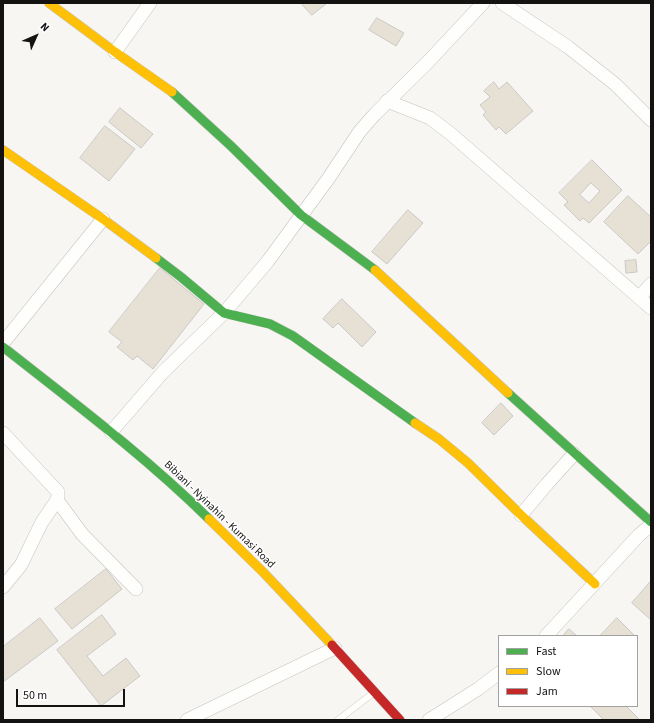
<!DOCTYPE html>
<html>
<head>
<meta charset="utf-8">
<style>
	body { margin:0 }
	#map { position:relative; width:654px; height:723px; overflow:hidden; background:#f8f6f3; font-family:"Source Sans 3",sans-serif }
	canvas { display:block }
	.frame { position:absolute; inset:0; border:4px solid #141311; pointer-events:none }
	.legend { position:absolute; left:498px; top:635px; width:140px; height:72px; box-sizing:border-box; background:#fff; border:1px solid #a1a1a0; margin:0; padding:5px 7px; list-style:none; font-size:12px; color:#141311 }
	.legend li { display:flex; align-items:center; gap:8px; height:20px }
	.legend b { width:20px; border:1px solid #a1a1a0 }
	.north { position:absolute; left:16px; top:16px; width:40px; height:40px; -webkit-text-stroke:3px #fff; paint-order:stroke; rotate:45deg; font-size:11px; font-weight:700; line-height:16px; text-align:center; color:#141311 }
	.north::after { content:''; display:block; margin:auto; width:14px; height:18px; background:#141311; clip-path:polygon(50% 0,100% 100%,50% 72%,0 100%) }
	.scale { position:absolute; left:16px; top:689px; width:109px; height:18px; box-sizing:border-box; border:2px solid #141311; border-top:0; padding-left:5px; font-size:12px; line-height:14px; white-space:nowrap; color:#141311; -webkit-text-stroke:3px #fff; paint-order:stroke }
</style>
</head>
<body>
<div id="map">
<canvas width="654" height="723"></canvas>
<div class="frame"></div>
<ul class="legend">
<li><b style="height:5px;background:#4caf50"></b>Fast</li>
<li><b style="height:5px;background:#ffc107"></b>Slow</li>
<li><b style="height:5px;background:#c62828"></b>Jam</li>
</ul>
<div class="north">N</div>
<div class="scale">50 m</div>
</div>
<script>
const c = document.querySelector('canvas').getContext('2d');
c.lineJoin = 'round';
function fillPath(path, color) {
  c.fillStyle = color;
  c.fill(path, 'evenodd');
}
function strokePath(path, color, width, dash) {
  c.strokeStyle = color;
  c.lineWidth = width;
  c.lineCap = dash ? 'butt' : 'round';
  c.setLineDash(dash || []);
  c.stroke(path);
}
function write(font, color, halo, rows, align = 'center') {
  c.font = font + ' "Source Sans 3",sans-serif';
  c.lineWidth = 3;
  c.setLineDash([]);
  c.textBaseline = 'middle';
  c.strokeStyle = halo;
  c.fillStyle = color;
  for (const [text, x, y, turn = 0] of rows) {
    c.save();
    c.translate(x, y);
    c.rotate((+turn || 0) * Math.PI / 180);
    c.textAlign = isNaN(turn) ? turn : align;
    if (halo) c.strokeText(text, 0, 0);
    c.fillText(text, 0, 0);
    c.restore();
  }
}
const building = new Path2D(`
	M301 3H327L312 15Z
	M377 18 404 33 396 46 369 30Z
	M494 82 499 89 507 82 533 111 506 134 499 127 496 130 483 115 486 112 480 105 490 97 484 91Z
	M120 108 153 134 141 148 109 122Z
	M105 126 135 149 109 181 80 158Z
	M592 160 622 190 589 223 583 218 580 221 564 205 568 202 559 193ZM591 183 600 191 589 203 580 195Z
	M628 196 651 217V241L638 254 604 222Z
	M408 210 423 223 387 264 372 252Z
	M636 260 637 272 626 273 625 261Z
	M160 268 204 304 153 369 137 356 133 360 117 347 122 342 109 332Z
	M342 299 376 332 362 347 338 323 333 328 323 319Z
	M501 403 513 416 494 435 482 423Z
	M106 569 122 589 72 629 55 609Z
	M651 581V620L632 603Z
	M102 615 116 634 87 656 103 676 126 658 140 676 101 706 57 650Z
	M40 618 58 641 3 682V647Z
	M617 618 635 636H600Z
	M569 629 577 636H563Z
	M591 706H626L640 720H604L591 707Z`);
fillPath(building, '#e6e1d4');
strokePath(building, '#cac8c6', 1);
const lane = new Path2D(`
	M338 720 372 694`);
const street = new Path2D(`
	M502 3 568 47 615 84 651 120
	M115 52 150 3
	M387 101 430 118 451 134 651 308
	M639 298 651 284
	M3 343 103 219
	M111 432 163 372 224 313 268 261 328 179 360 131 375 114 427 63 483 3
	M3 433 58 492V496L57 500 42 522 21 565 3 587
	M57 500 82 534 136 589
	M521 515 547 484 574 454
	M546 636 639 535 651 525
	M187 720 335 648
	M429 720 478 689 499 673`);
const fast = new Path2D(`
	M172 92 231 146 301 215 375 270
	M156 258 181 277 224 313 270 324 293 336 415 423
	M3 347C73 402 145 456 209 519
	M508 393 651 522`);
const slow = new Path2D(`
	M49 3 115 52 172 92
	M3 150 103 219 156 258
	M375 270 508 393
	M415 423 439 439 468 463 521 515 595 584
	M209 519 264 573 332 645`);
const jam = new Path2D(`
	M332 645 400 720`);
strokePath(lane, '#c4c3c0', 7);
strokePath(street, '#c4c3c0', 14);
strokePath(fast, '#c4c3c0', 10);
strokePath(slow, '#c4c3c0', 10);
strokePath(jam, '#c4c3c0', 10);
strokePath(lane, '#fefefd', 6);
strokePath(street, '#fefefd', 13);
strokePath(fast, '#4caf50', 9);
strokePath(slow, '#ffc107', 9);
strokePath(jam, '#c62828', 9);
write('11px', '#141311', '#fff', [
	["Bibiani - Nyinahin - Kumasi Road",219,515,44]
]);
</script>
</body>
</html>
